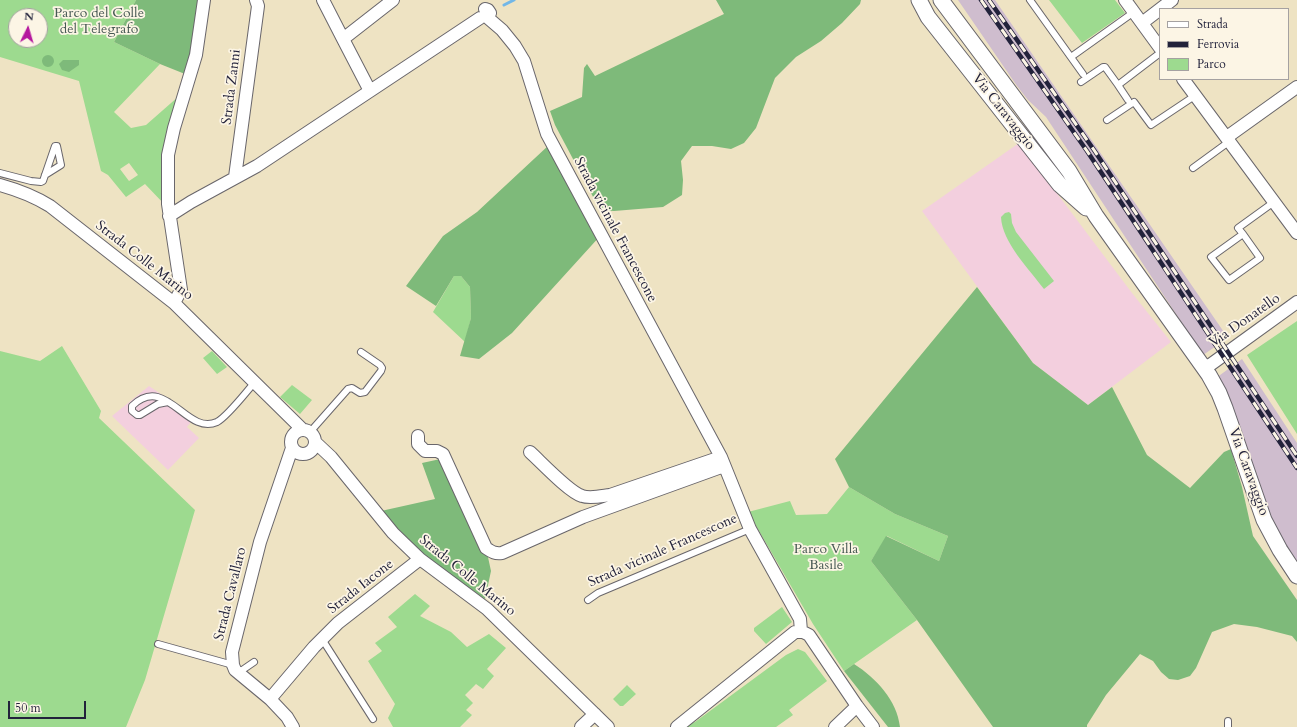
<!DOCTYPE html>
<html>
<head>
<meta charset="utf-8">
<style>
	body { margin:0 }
	#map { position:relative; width:1297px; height:727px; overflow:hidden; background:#eee3c3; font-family:Cardo,serif }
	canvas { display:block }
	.legend { position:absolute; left:1159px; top:8px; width:130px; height:72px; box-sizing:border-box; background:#fcf5e5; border:1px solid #a5a1a1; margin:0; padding:5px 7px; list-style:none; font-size:12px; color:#22223b }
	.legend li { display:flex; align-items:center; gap:8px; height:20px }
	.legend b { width:20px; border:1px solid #a5a1a1 }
	.north { position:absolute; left:8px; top:8px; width:40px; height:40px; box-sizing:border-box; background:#fcf5e5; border:1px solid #a5a1a1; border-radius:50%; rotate:5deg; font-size:11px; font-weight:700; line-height:16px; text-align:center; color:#22223b }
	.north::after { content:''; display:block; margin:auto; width:14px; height:18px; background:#b5179e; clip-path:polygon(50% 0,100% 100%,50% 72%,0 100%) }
	.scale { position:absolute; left:8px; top:701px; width:78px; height:18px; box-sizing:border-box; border:2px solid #22223b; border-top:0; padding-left:5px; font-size:12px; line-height:14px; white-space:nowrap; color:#22223b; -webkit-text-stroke:3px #fcf5e5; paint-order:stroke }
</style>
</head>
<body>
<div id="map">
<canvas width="1297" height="727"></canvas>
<ul class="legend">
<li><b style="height:5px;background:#fff"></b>Strada</li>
<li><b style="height:5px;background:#22223b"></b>Ferrovia</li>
<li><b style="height:11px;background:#9dda8f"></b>Parco</li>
</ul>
<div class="north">N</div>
<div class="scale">50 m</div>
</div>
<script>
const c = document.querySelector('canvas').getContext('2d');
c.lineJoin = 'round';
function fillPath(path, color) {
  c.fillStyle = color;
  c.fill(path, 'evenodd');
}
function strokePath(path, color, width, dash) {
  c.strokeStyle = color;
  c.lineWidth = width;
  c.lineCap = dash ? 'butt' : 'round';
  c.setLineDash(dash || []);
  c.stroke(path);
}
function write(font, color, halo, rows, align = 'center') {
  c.font = font + ' Cardo,serif';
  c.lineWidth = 3.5;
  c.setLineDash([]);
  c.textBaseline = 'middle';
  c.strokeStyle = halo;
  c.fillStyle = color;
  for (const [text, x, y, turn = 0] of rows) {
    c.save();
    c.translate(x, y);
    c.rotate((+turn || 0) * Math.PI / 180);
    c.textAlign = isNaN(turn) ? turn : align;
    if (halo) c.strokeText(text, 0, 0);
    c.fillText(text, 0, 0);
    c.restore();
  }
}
fillPath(new Path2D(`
	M1019 143 1132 293 1171 342 1088 405 1033 363 922 211Z
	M149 386 195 417 187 427 199 438 168 470 112 416Z`), '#f3cfde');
fillPath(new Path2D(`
	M958 0H995L1228 338 1203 355 1046 117 1028 100 1017 86Z
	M1242 359 1297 443V564L1267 517 1216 378Z`), '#cfbdce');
fillPath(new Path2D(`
	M0 0H136L114 42 160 64 114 112 131 128 146 125 179 96 165 205 145 184 126 197 108 175 101 171 79 81 0 57ZM16 16H40V40H16ZM129 163 138 175 129 181 120 169Z
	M1049 0H1115L1125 13 1082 43Z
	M1009 212 1011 214 1012 223 1016 232 1054 281 1044 289C1029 269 1002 242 1001 217L1005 213Z
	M454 276H461L470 287 471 318 465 342 433 312Z
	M1297 321V434L1247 355Z
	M62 346 101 411 99 418 195 510 145 680 126 727H0V351L40 361Z
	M212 351 227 367 217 374 203 358Z
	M292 385 312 400 300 414 280 397Z
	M849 487 895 514 948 536 939 561 887 536 871 561 917 620 844 671 813 624 748 512 790 501 796 515 827 514Z
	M415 594 430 606 420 616 451 632 467 647 489 634 506 648 487 669 494 676 483 689 476 684 465 695 473 703 466 710 472 715 460 727H393L388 718 395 704 368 661 382 651 375 643 397 627 388 617Z
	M782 607 792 622 766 644 754 631V628Z
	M798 649 805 652 827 681 789 710 793 715 776 727H685L691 722 692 723 695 722 786 655Z
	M627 685 636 694 623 706H620L613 699Z`), '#9dda8f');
fillPath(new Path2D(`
	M136 0H204L190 76 160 64 114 42Z
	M716 0H861L860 4 842 23 821 41 796 57 775 78 756 128 744 143 731 149 712 146H692L681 161 683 180 682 195 663 207 614 211 600 210 555 125 550 111 582 97 584 68 587 64 595 76 724 14Z
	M42 61a6 6 0 1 1 12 0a6 6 0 1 1-12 0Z
	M63 60H79V65L69 72 62 70 59 64Z
	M549 145 601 235 512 333 479 359 460 356 471 318 470 287 461 276H454L436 306 406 286 443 236 477 212Z
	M977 287 1033 363 1088 405 1112 387 1147 455 1190 488 1224 452 1231 449 1242 487 1253 536 1297 600V642L1292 636 1257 627 1234 624 1212 632 1196 668 1190 676 1178 680 1169 679 1161 672 1153 661 1140 654 1106 695 1087 725V727H993L917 620 871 561 886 536 939 561 948 536 895 514 849 487 835 459Z
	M445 458 486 548 491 571 485 599 429 560 403 537 381 511 435 499 422 463Z
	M854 664C876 678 897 700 900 727H888L844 671Z`), '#7eba7a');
strokePath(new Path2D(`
	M504 5 514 0`), '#71b7e8', 3);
const service = new Path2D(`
	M1030 0 1083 74
	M1071 57 1134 12
	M1081 82 1103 67H1105L1118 85
	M1128 100 1118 85 1160 53
	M1107 120 1134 102 1151 125 1196 95
	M1193 168 1230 141
	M0 173 31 181 41 182 43 181 55 146H57L61 165 45 175
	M1243 234 1260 258 1229 280 1211 257 1243 234 1238 228 1274 202
	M168 402 158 404 140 415H137L132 411V406C166 373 186 436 217 422 228 416 246 392 255 382
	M310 432 348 389 352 388 360 393 365 392 381 371 382 368 380 365 361 352
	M588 600 598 593 750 529
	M322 639 373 719
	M158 644 233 665
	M238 673 254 662
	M1228 721V727`);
const minor = new Path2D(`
	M323 0 343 39 393 0
	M1125 0 1160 48
	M485 9 488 10 490 13 488 18
	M488 18 502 30 515 46 524 61 547 134 721 457 750 529 800 619 801 631
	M1142 23 1172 0
	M343 39 370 91
	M1183 79 1297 233
	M1227 137 1297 87
	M235 177 258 6 256 0
	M0 185C18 190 34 196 50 206L174 303 303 430
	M169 216 191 202 257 166 480 18
	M174 303 181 290 168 204V155L174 128 196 55 204 0
	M1203 366 1210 365 1297 302
	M291 442a12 12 0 1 1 24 0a12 12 0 1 1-24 0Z
	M418 436V444L425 451H437L443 454 486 548C492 552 495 554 502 553L583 517 724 466
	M315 442 331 457 393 533 420 559 487 609 608 727
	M292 448 260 542 232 652 233 665 235 670 270 699 287 717 293 727
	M530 452C541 462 569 492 582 496 590 499 602 496 610 495L721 457
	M270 699 314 647 338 623 420 559
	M581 727 595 714
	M677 727 795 632H803L809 635 857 706 873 727
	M835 727 857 706`);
const tertiary = new Path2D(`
	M919 0 928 17 1060 185 1086 208
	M941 0 1069 171 1096 216 1209 375 1219 393 1225 408 1264 520 1280 550 1297 576`);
strokePath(service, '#69666b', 8);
strokePath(minor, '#69666b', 14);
strokePath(tertiary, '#69666b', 17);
strokePath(service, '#fff', 6);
strokePath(minor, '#fff', 12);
strokePath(tertiary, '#fff', 15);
const rail = new Path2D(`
	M981 0 1087 151 1297 468
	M989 0 1094 150 1297 456`);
strokePath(rail, '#22223b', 4.5);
strokePath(rail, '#fcf5e5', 3, [9]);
write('14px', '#475954', '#fcf5e5', [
	["Parco del Colle",99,14],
	["del Telegrafo",99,30],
	["Parco Villa",826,550],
	["Basile",826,566]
]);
write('14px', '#22223b', '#fcf5e5', [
	["Strada Zanni",232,87,-83],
	["Via Caravaggio",1003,112,52],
	["Strada vicinale Francescone",615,230,62],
	["Strada Colle Marino",144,261,38],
	["Via Donatello",1245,321,-35],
	["Via Caravaggio",1248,472,70],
	["Strada vicinale Francescone",663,551,-24],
	["Strada Colle Marino",467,576,39],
	["Strada Iacone",361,587,-38],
	["Strada Cavallaro",231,594,-76]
]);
</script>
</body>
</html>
